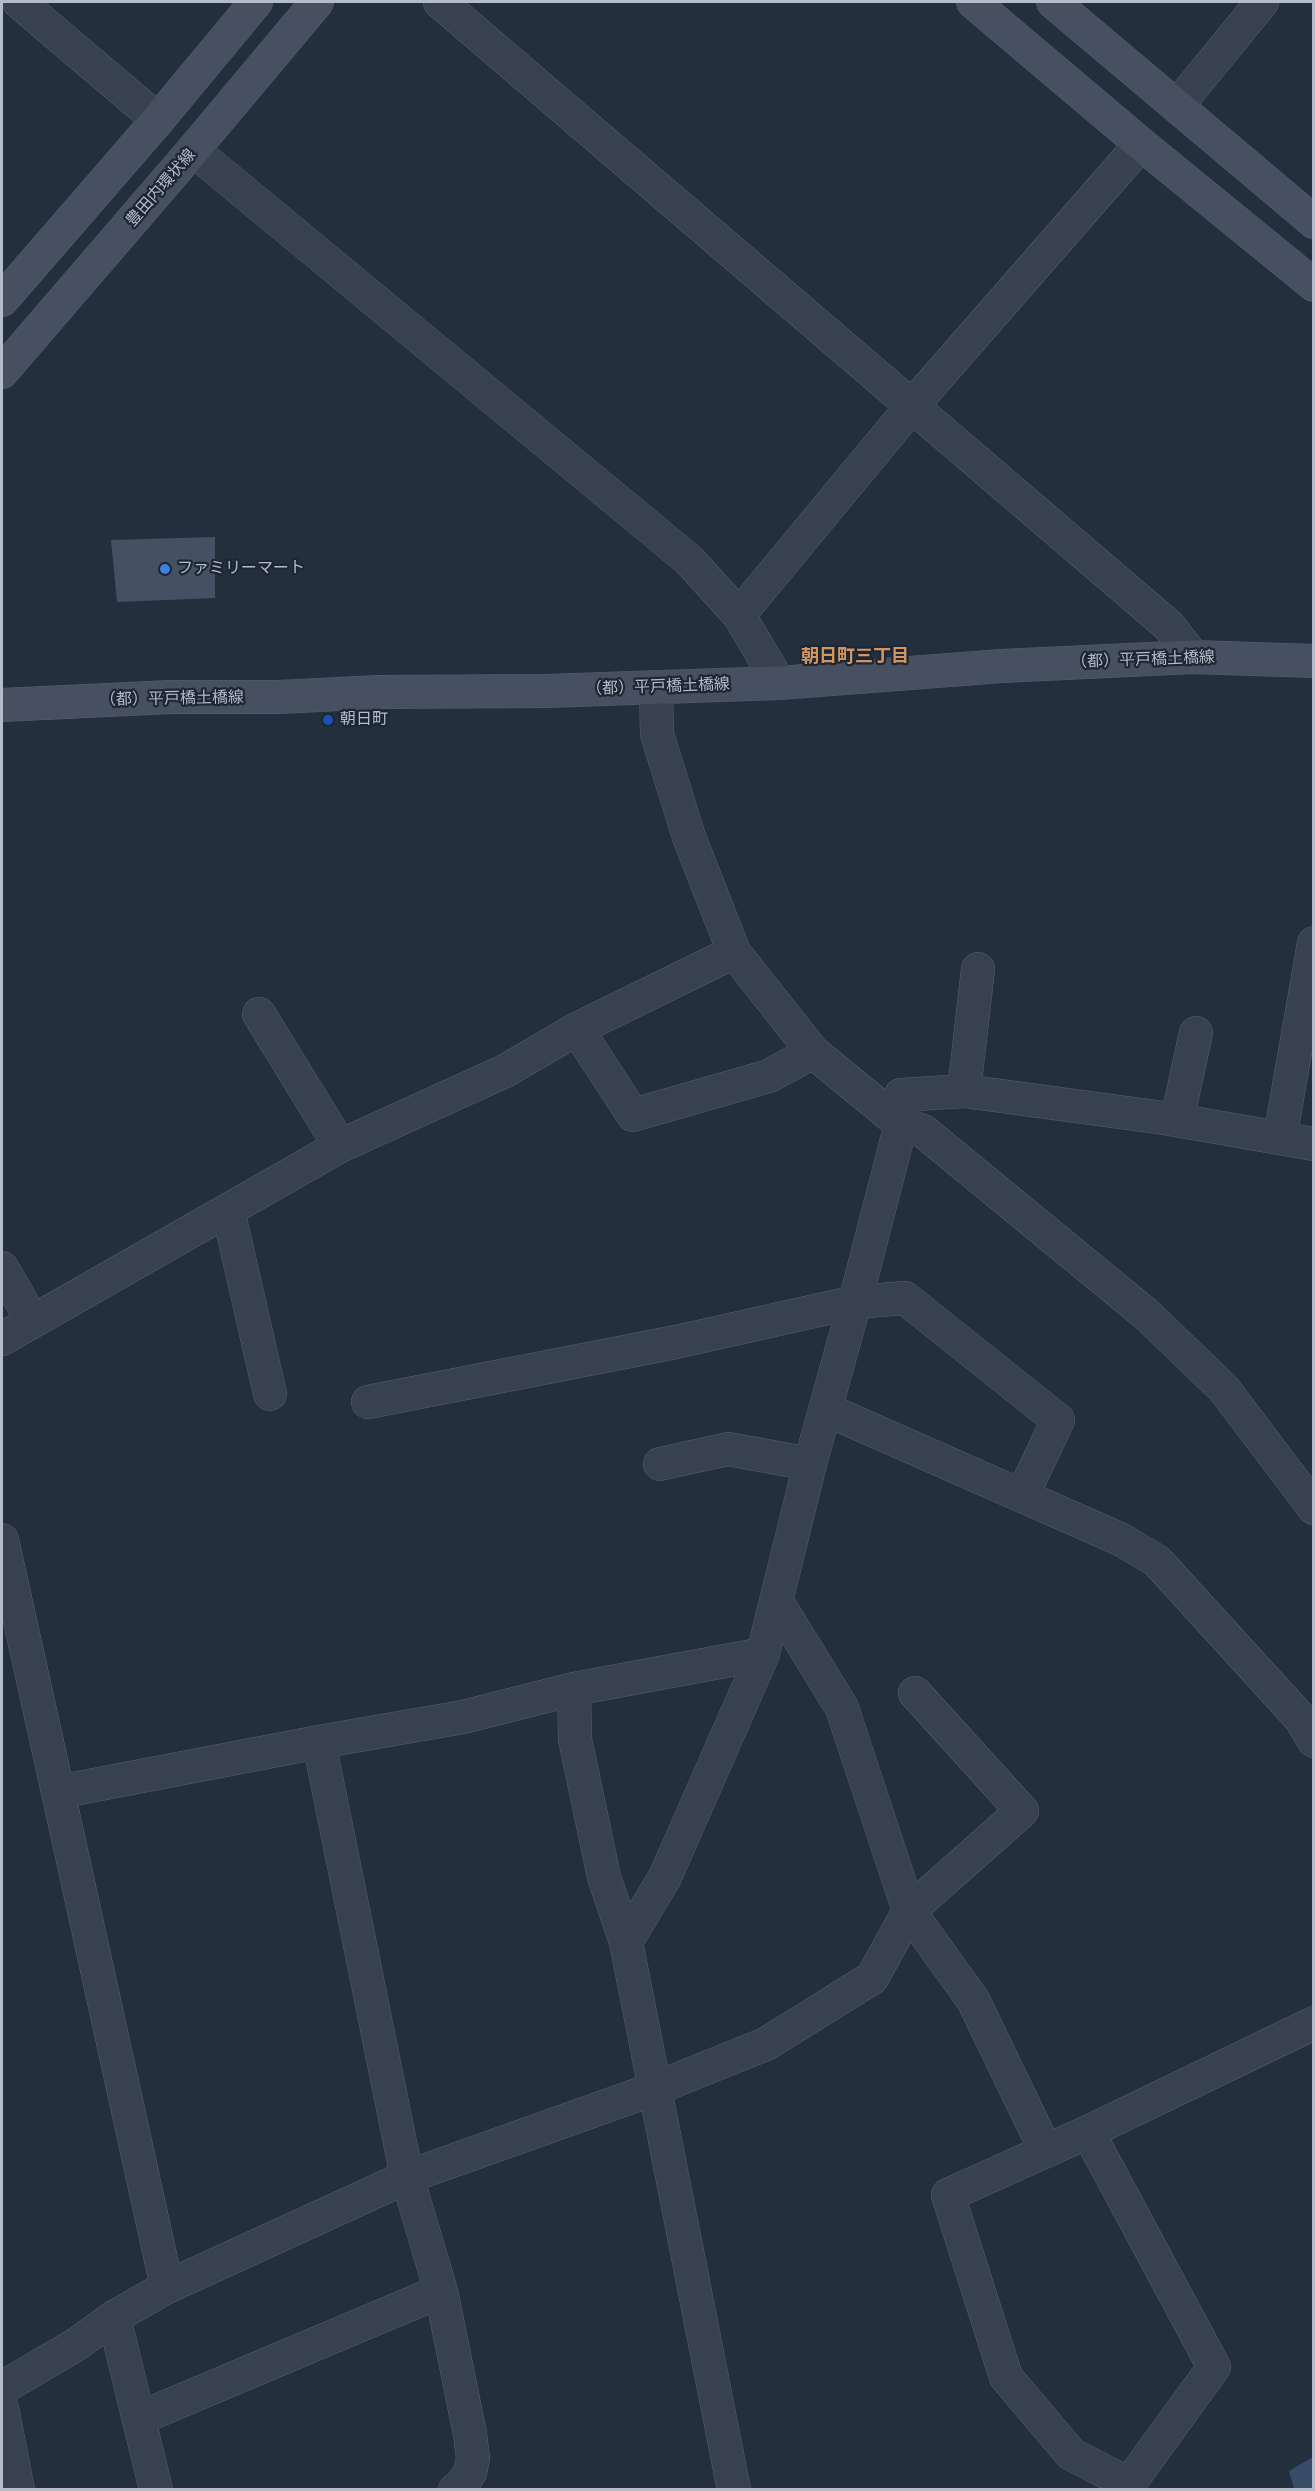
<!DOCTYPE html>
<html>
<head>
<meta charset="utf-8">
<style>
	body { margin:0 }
	#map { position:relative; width:1315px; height:2491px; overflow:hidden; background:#242f3e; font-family:Manrope,sans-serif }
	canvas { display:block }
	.frame { position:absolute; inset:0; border:3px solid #b4bcc9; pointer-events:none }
</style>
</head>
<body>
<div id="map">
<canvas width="1315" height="2491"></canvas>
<div class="frame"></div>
</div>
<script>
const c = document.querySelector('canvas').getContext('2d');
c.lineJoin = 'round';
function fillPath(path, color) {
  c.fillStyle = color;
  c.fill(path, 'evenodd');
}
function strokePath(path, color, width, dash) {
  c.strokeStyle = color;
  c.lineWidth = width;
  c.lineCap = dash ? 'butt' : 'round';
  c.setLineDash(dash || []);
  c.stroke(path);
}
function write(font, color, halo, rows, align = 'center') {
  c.font = font + ' Manrope,"Noto Sans JP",sans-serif';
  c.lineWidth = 4.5;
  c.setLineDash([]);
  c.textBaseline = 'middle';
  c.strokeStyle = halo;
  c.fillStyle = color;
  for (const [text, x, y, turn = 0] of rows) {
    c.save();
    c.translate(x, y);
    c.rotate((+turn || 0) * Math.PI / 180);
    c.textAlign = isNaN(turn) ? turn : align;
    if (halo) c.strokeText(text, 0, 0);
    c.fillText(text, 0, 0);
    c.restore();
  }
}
fillPath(new Path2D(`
	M1313 2457V2489H1294L1289 2471Z`), '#394c67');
fillPath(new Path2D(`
	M215 537V598L117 602 111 540Z`), '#455162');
const street = new Path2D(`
	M19 2 158 120
	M440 2 1169 626 1193 657
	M1177 106 1262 2
	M193 150 689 560 739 615 779 683
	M739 615 912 406 1141 144
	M656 687 657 734 689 837 734 952 813 1052 901 1124 923 1131 1146 1314 1224 1389 1314 1508
	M259 1014 340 1146
	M577 1029 633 1115 769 1076 813 1052
	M964 1091 978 969
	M1177 1120 1196 1033
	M1280 1138 1314 943
	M228 1210 270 1394
	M2 1268 32 1320
	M2 1339 340 1146 505 1071 577 1029 734 952
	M368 1402 676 1342 855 1302 905 1298 1058 1420 1022 1496
	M825 1409 1122 1540 1157 1561 1301 1719 1314 1741
	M660 1464 728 1449 810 1464
	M2 1540 58 1792
	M574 1689 575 1739 604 1877 626 1942 734 2490
	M915 1693 1022 1811 909 1911 973 2000 1046 2151
	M319 1742 407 2177 441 2291 470 2434 473 2458 470 2473 459 2488 455 2490
	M626 1942 665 1877 763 1654 810 1464 855 1302 901 1124V1095L964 1091 1164 1118 1314 1144
	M1088 2132 1214 2367 1129 2484 1071 2454 1006 2377 948 2195 1088 2132 1314 2023
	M167 2287 58 1792 319 1742 463 1717 574 1689 763 1654
	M114 2317 156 2490
	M2 2388 77 2344 114 2317 167 2287 407 2177 654 2089 766 2044 872 1978 909 1911 842 1708 777 1602
	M2 2408 18 2490
	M140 2418 441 2291`);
const secondary = new Path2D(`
	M973 2 1141 144 1314 285
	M1053 2 1314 222
	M2 300 158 120 256 2
	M2 372 193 150 317 2
	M2 705 171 697H279L378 692 546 691 779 683 1002 666 1193 657 1314 661`);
strokePath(street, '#565f6c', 34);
strokePath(secondary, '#565f6c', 34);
strokePath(street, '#38414e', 33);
strokePath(secondary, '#465061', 33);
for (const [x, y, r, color] of [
	[165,569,6,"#3f7fe0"],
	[328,720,6,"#1a4fb4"]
]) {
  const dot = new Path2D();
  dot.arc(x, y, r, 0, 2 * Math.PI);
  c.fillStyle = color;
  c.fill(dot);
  strokePath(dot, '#1d2633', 2);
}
write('16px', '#b4bcc9', '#1d2633', [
	["豊田内環状線",161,188,-49],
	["（都）平戸橋土橋線",1143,660,-2],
	["（都）平戸橋土橋線",658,687,-2],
	["（都）平戸橋土橋線",172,699,-1]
]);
write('16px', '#b4bcc9', '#1d2633', [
	["ファミリーマート",177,569],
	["朝日町",340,720]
], 'left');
write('bold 18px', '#d59563', '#1d2633', [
	["朝日町三丁目",855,657]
]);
</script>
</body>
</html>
